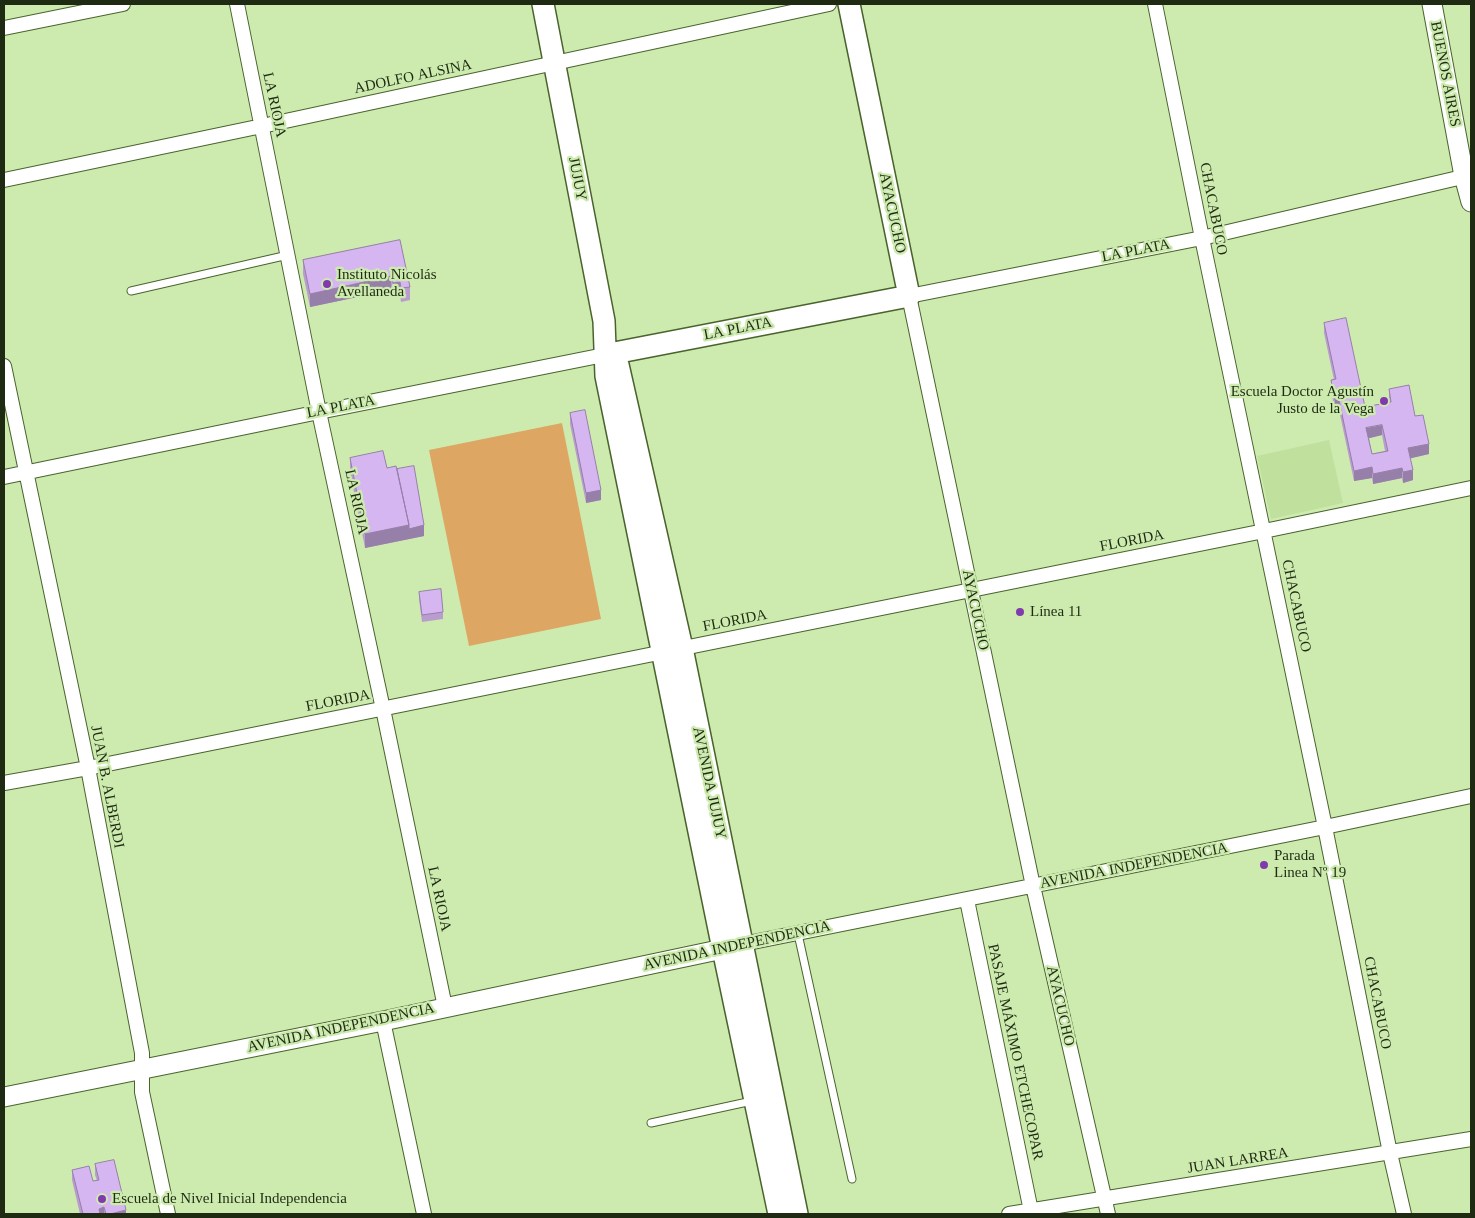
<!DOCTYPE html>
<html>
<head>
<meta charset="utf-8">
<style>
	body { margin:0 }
	#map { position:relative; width:1475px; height:1218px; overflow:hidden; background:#cdebaf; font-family:Georgia,serif }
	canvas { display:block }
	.frame { position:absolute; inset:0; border:5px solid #1f2a13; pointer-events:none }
</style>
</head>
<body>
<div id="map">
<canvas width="1475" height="1218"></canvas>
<div class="frame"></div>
</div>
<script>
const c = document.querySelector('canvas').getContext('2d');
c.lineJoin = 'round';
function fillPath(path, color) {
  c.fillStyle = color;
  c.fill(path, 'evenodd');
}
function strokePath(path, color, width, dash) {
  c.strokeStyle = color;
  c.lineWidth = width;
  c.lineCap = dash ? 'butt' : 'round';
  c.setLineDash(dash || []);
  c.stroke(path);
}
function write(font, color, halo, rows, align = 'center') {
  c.font = font + ' Georgia,serif';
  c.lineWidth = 4.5;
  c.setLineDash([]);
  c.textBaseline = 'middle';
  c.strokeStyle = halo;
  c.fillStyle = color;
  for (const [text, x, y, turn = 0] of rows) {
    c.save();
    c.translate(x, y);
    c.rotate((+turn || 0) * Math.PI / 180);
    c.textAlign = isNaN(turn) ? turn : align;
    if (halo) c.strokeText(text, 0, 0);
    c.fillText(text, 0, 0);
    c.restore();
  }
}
fillPath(new Path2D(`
	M1329 440 1343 503 1271 519 1257 456Z`), '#c0e09e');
fillPath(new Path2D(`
	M562 423 601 619 469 646 429 450Z`), '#dea663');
const lane = new Path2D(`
	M131 291 288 255
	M798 934 852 1179
	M651 1123 752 1101`);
const street = new Path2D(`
	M237 4 319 412 383 709 445 1007
	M1155 4 1202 238 1325 827 1390 1153 1404 1214
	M4 28 123 4
	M4 180 262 126 829 4
	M4 366 88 768 142 1053V1092L168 1214
	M4 477 319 412 604 355
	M4 783 88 768 1264 531 1471 488
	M967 900 1031 1211
	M743 944 1325 827 1471 796
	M383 1021 424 1214
	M1009 1214 1471 1139
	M1108 1214 1033 886 909 296 1202 238 1471 175`);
const secondary = new Path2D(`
	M1432 4 1464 176 1471 202
	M4 1097 383 1021 737 946`);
const primary = new Path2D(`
	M543 4 604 321 606 376 723 949 779 1214
	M604 355 909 296 849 4
	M616 356 682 648 797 1214`);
strokePath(lane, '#4a632d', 9);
strokePath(street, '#4a632d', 16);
strokePath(secondary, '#4a632d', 21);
strokePath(primary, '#4a632d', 24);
strokePath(lane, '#fff', 7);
strokePath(street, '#fff', 14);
strokePath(secondary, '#fff', 19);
strokePath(primary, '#fff', 21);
fillPath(new Path2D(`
	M400 240 410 287V300L401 302 400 296 393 297 391 290 310 307 303 274V260Z
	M1324 323 1365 407 1389 402V389L1415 416 1429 454 1410 458 1413 480 1403 483 1402 478 1373 484 1372 478 1354 481 1339 410 1335 411 1331 391V380H1334L1324 333ZM1382 435 1385 451 1372 454 1369 438Z
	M570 413 601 500 586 503 570 424Z
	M350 458 387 468 397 469 424 536 365 548 350 472Z
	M419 592 443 612V619L422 622 419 599Z
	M95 1164 126 1214H80L72 1180V1170L93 1181H97L95 1175Z`), '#b89dce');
fillPath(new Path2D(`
	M391 276V290L310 307V294Z
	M400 282V296L393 297V283Z
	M1335 400H1339V410L1335 411Z
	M1382 425V435L1366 439V428Z
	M1429 444V454L1408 459V448Z
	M1372 467V478L1354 481V471Z
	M1402 468V478L1373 484V474Z
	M1413 470V480L1403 483V472Z
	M601 490V500L586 503V493Z
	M409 525H424V536L365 548V534Z
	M104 1207V1214H99V1209Z
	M126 1210V1214H110Z`), '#967fa8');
const building = new Path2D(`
	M400 240 410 287 401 288 400 282 393 283 391 276 310 294 303 260Z
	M1346 318 1365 407 1391 402 1389 389 1409 385 1415 416 1423 415 1429 444 1408 448 1413 470 1403 472 1402 468 1373 474 1372 467 1354 471 1339 400H1335L1331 380 1336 379 1324 323ZM1382 425 1388 451 1372 454 1366 428Z
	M585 410 601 490 586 493 570 413Z
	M383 451 387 468 396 466 409 525 365 534 350 458Z
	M414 466 424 525 409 529V525L397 469Z
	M441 589 443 612 422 615 419 592Z
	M114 1160 126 1210 110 1214H106L104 1207 99 1209 100 1214H83L72 1170 89 1166 93 1181 99 1180 95 1164Z`);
fillPath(building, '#d6b6f0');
strokePath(building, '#967fa8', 1);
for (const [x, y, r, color] of [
	[327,284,5,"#813aad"],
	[1384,401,5,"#813aad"],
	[1020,612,5,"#813aad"],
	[1264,865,5,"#813aad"],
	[102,1199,5,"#813aad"]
]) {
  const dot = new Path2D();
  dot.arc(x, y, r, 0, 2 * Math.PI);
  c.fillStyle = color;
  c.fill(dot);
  strokePath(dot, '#cdebaf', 2);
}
write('15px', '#1f2a13', '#cdebaf', [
	["BUENOS AIRES",1445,74,79],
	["ADOLFO ALSINA",413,77,-12],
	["LA RIOJA",274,105,78],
	["JUJUY",577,179,79],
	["CHACABUCO",1213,209,79],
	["AYACUCHO",892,213,78],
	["LA PLATA",1136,251,-11],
	["LA PLATA",738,329,-11],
	["LA PLATA",341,407,-11],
	["LA RIOJA",356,502,78],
	["FLORIDA",1132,541,-11],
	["CHACABUCO",1296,606,78],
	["AYACUCHO",975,610,78],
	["FLORIDA",735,621,-11],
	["FLORIDA",338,701,-11],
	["AVENIDA JUJUY",709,783,78],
	["JUAN B. ALBERDI",107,787,79],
	["AVENIDA INDEPENDENCIA",1134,866,-11],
	["LA RIOJA",439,899,78],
	["AVENIDA INDEPENDENCIA",737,946,-12],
	["CHACABUCO",1377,1003,79],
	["AYACUCHO",1060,1006,77],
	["AVENIDA INDEPENDENCIA",341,1028,-12],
	["PASAJE MÁXIMO ETCHECOPAR",1015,1052,78],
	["JUAN LARREA",1238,1161,-9]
]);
write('15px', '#1f2a13', '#cdebaf', [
	["Instituto Nicolás",337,275],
	["Avellaneda",337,292],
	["Escuela Doctor Agustín",1374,392,"right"],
	["Justo de la Vega",1374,409,"right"],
	["Línea 11",1030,612],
	["Parada",1274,856],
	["Linea Nº 19",1274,873],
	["Escuela de Nivel Inicial Independencia",112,1199]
], 'left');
</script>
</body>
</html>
